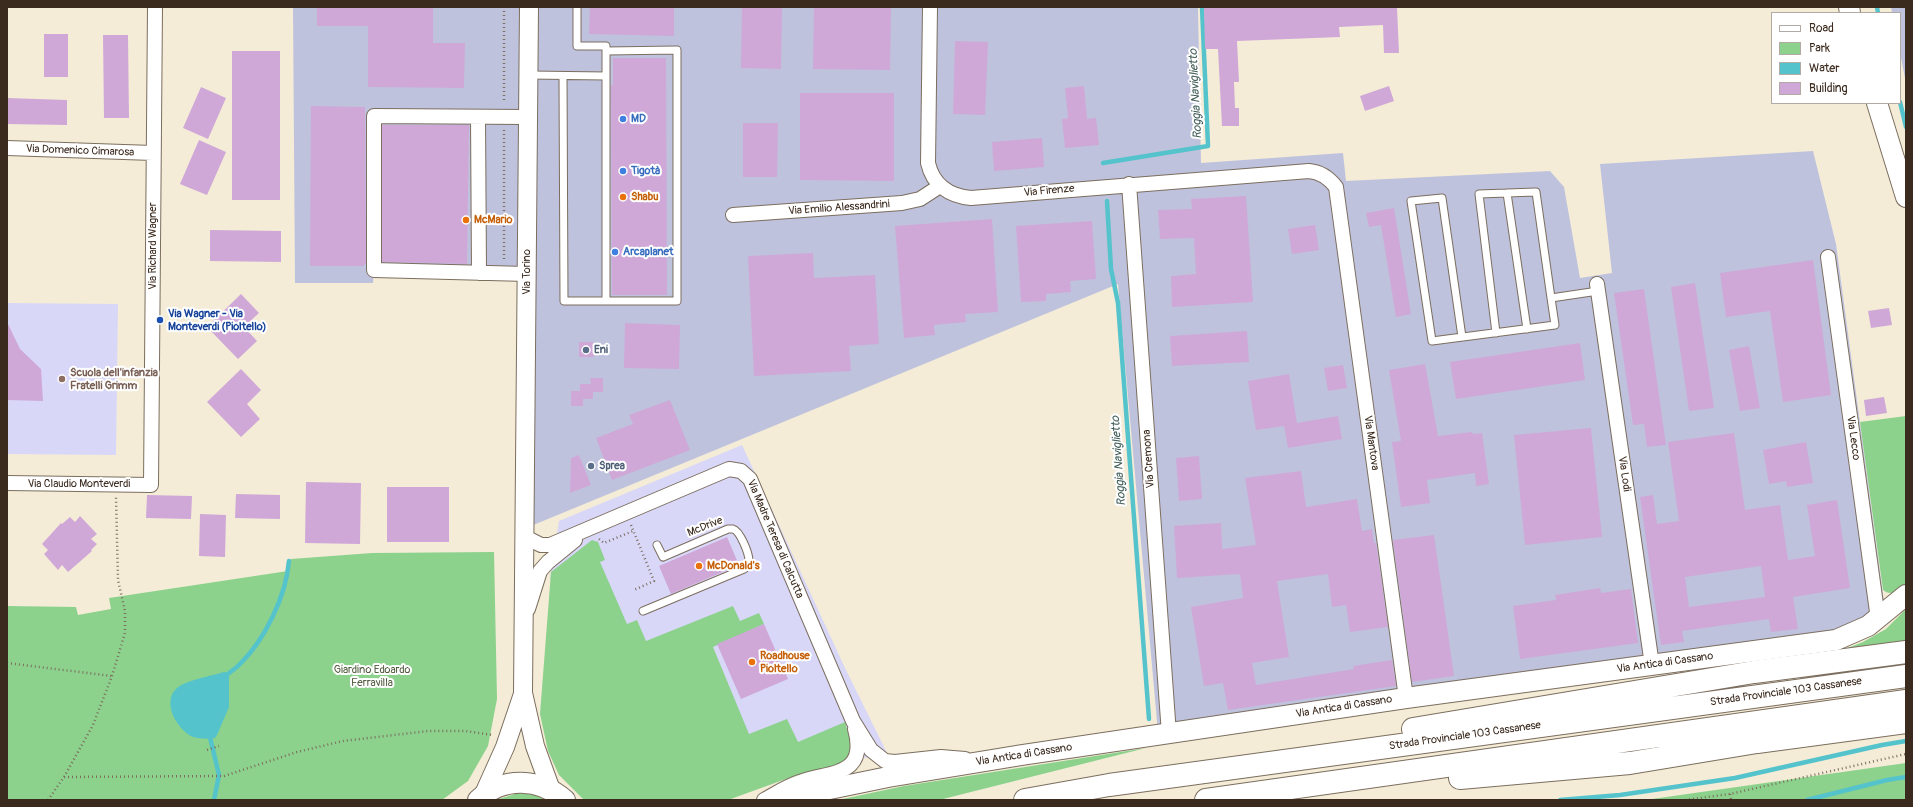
<!DOCTYPE html>
<html>
<head>
<meta charset="utf-8">
<style>
	body { margin:0 }
	#map { position:relative; width:1913px; height:807px; overflow:hidden; background:#f4ecd7; font-family:Pangolin,sans-serif }
	canvas { display:block }
	.frame { position:absolute; inset:0; border:8px solid #3b2a1e; pointer-events:none }
	.legend { position:absolute; left:1771px; top:12px; width:130px; height:92px; box-sizing:border-box; background:#fff; border:1px solid #b1aaa5; margin:0; padding:5px 7px; list-style:none; font-size:12px; color:#3b2a1e }
	.legend li { display:flex; align-items:center; gap:8px; height:20px }
	.legend b { width:20px; border:1px solid #b1aaa5 }
</style>
</head>
<body>
<div id="map">
<canvas width="1913" height="807"></canvas>
<div class="frame"></div>
<ul class="legend">
<li><b style="height:5px;background:#fff"></b>Road</li>
<li><b style="height:11px;background:#8cd28c"></b>Park</li>
<li><b style="height:11px;background:#55c3cb"></b>Water</li>
<li><b style="height:11px;background:#cfa8d8"></b>Building</li>
</ul>
</div>
<script>
const c = document.querySelector('canvas').getContext('2d');
c.lineJoin = 'round';
function fillPath(path, color) {
  c.fillStyle = color;
  c.fill(path, 'evenodd');
}
function strokePath(path, color, width, dash) {
  c.strokeStyle = color;
  c.lineWidth = width;
  c.lineCap = dash ? 'butt' : 'round';
  c.setLineDash(dash || []);
  c.stroke(path);
}
function write(font, color, halo, rows, align = 'center') {
  c.font = font + ' Pangolin,sans-serif';
  c.lineWidth = 4;
  c.setLineDash([]);
  c.textBaseline = 'middle';
  c.strokeStyle = halo;
  c.fillStyle = color;
  for (const [text, x, y, turn = 0] of rows) {
    c.save();
    c.translate(x, y);
    c.rotate((+turn || 0) * Math.PI / 180);
    c.textAlign = isNaN(turn) ? turn : align;
    if (halo) c.strokeText(text, 0, 0);
    c.fillText(text, 0, 0);
    c.restore();
  }
}
fillPath(new Path2D(`
	M7 303 118 304 116 455 7 454Z
	M742 445 845 668 888 755 846 760H770L550 579 559 521Z`), '#d8d7f8');
fillPath(new Path2D(`
	M293 7H1198L1201 163 1343 153 1346 181 1550 171 1564 187 1580 278 1612 273 1600 164 1813 151 1836 244 1887 624 1869 636 1533 689 1159 744 1118 284 526 528 527 274 374 271 373 283H295Z
	M1891 7H1906V83L1900 53V13H1892Z`), '#bfc2dd');
fillPath(new Path2D(`
	M1906 416V586C1898 590 1891 597 1883 590L1860 422Z
	M592 540 598 542 605 560 600 562 627 624 637 620 646 641 733 606 740 621 759 613 764 624 713 647 749 734 787 719 798 742 845 722 852 747 850 756 838 767 797 775 728 800H584L559 775 548 751 540 714 551 572Z
	M494 552 497 699 488 746 468 781 442 800H7V606L76 607 78 615 111 609 109 598 288 571 291 559 372 553Z
	M1906 609V647L1845 649 1863 642 1886 629Z
	M1146 748 939 800H838L904 786Z
	M1906 763V800H1645Z
	M518 793 535 795 547 800H496Z`), '#8cd28c');
fillPath(new Path2D(`
	M224 672 229 673V707L217 735 215 738C208 739 200 739 193 737 177 730 161 702 177 688 186 680 212 676 224 672Z`), '#55c3cb');
strokePath(new Path2D(`
	M1877 7 1878 13
	M1900 102 1906 127
	M1103 163 1208 146 1202 7
	M1107 201 1111 269 1118 303 1149 719
	M225 677C229 672 235 669 239 665 265 640 286 596 289 561
	M209 733 219 775 214 800
	M1560 800 1620 795 1735 778 1882 745 1906 741
	M1807 800 1887 780 1906 777`), '#55c3cb', 4.5);
fillPath(new Path2D(`
	M317 7H433V43H465L464 88 368 87V26H317Z
	M590 7H674V36L589 34Z
	M742 7H782L781 69 741 68Z
	M814 7H891L890 70 813 69Z
	M1204 7H1397L1399 53H1384L1383 25 1339 27 1340 37 1237 41 1239 82H1234L1235 108H1239V126H1222L1218 49H1205Z
	M44 34H68V77H44Z
	M103 35H128L129 118H104Z
	M955 41 988 42 985 115 953 114Z
	M232 51H280V200H232Z
	M613 58H666L667 295H612L611 85H613Z
	M1084 86 1087 119 1096 118 1099 145 1065 148 1062 119 1068 118 1065 88Z
	M1389 86 1394 101 1365 111 1360 96Z
	M201 87 226 98 208 139 183 128Z
	M800 93H894V181L800 180Z
	M7 98 67 100V125L7 124Z
	M311 106 365 107 366 264H364V266H310Z
	M743 123H778L777 177H743Z
	M382 125H469L467 264 382 262Z
	M1042 138 1044 167 994 171 992 142Z
	M199 140 226 152 207 195 180 184Z
	M1246 196 1253 302 1172 307 1171 276 1196 274 1194 238 1160 239 1158 210 1192 209 1191 199Z
	M1394 208 1411 314 1396 317 1381 225 1369 227 1366 213Z
	M992 219 998 312 965 314 966 322 934 325 935 335 904 338 895 226Z
	M1092 221 1096 279 1070 281 1071 292 1046 294V301L1021 302 1016 226Z
	M1315 225 1319 250 1292 254 1288 229Z
	M210 230 281 231V262L210 261Z
	M813 253 814 278 875 275 879 344 849 346 851 371 754 376 748 256Z
	M1813 260 1831 395 1783 402 1770 311 1726 317 1720 273Z
	M1695 283 1714 408 1689 411 1671 287Z
	M1644 289 1666 445 1647 447 1644 424 1633 425 1614 293Z
	M241 294 259 313 244 327 257 341 238 359 207 327Z
	M1889 308 1892 325 1871 328 1868 311Z
	M7 322 20 349 41 369 43 401 7 400Z
	M625 323 680 325 679 369 624 368Z
	M1247 331 1249 362 1172 366 1170 336Z
	M579 342H593L594 357H579Z
	M1580 343 1585 380 1456 399 1450 362Z
	M1749 346 1760 408 1740 411 1729 350Z
	M1425 364 1438 436 1472 432 1473 434 1482 433 1489 484 1476 486 1475 473 1427 480 1430 503 1401 507 1392 442 1401 441 1389 370Z
	M1343 365 1347 388 1328 391 1324 368Z
	M241 369 261 390 247 404 260 419 241 437 207 402Z
	M1289 374 1297 423 1338 416 1342 439 1288 448 1284 426 1256 430 1248 381Z
	M590 378H603V392H593V399H583V406H571V391H580V384H591Z
	M1884 397 1887 413 1866 416 1864 400Z
	M670 400 690 450 612 480 596 438 633 424 629 415Z
	M1591 428 1602 537 1525 545 1514 435Z
	M1734 433 1745 510 1780 505 1788 560 1815 556 1807 505 1837 500 1850 588 1793 597 1798 629 1771 632 1769 619 1682 631 1684 642 1661 645 1640 497 1653 495 1657 524 1679 521 1668 442ZM1761 566 1765 597 1689 607 1685 577Z
	M1806 442 1813 483 1787 487 1786 481 1769 484 1763 450Z
	M579 455 591 485 570 493 571 458Z
	M1199 456 1202 499 1179 501 1176 458Z
	M1301 471 1306 507 1357 499 1362 531 1372 529 1374 543H1376L1388 627 1350 632 1346 605 1332 607 1328 574 1277 581 1289 657 1252 663 1256 685 1354 669 1353 666 1392 660 1396 686 1228 710 1223 683 1204 686 1191 607 1243 598 1240 574 1177 578 1174 526 1221 523 1222 549 1256 545 1245 478Z
	M306 482 361 483 360 544 305 543Z
	M387 487H449V542H387Z
	M236 494 280 495V519L235 518Z
	M147 495 192 496 191 519 146 518Z
	M200 514 226 515 225 557 199 556Z
	M80 516 97 534 91 539 97 544 91 550 92 551 68 572 62 565 58 570 44 554 48 550 42 544 61 523 62 524 70 517 75 522Z
	M1434 535 1454 676 1412 682 1393 540Z
	M727 537 739 565 671 594 659 566Z
	M1600 588 1601 593 1631 589 1638 643 1520 659 1513 606 1556 600 1555 595Z
	M764 624 788 679 741 699 717 644Z`), '#cfa8d8');
const service = new Path2D(`
	M606 51 677 50V301H606
	M529 75 606 76V46H577V7
	M563 76 564 301H606V76
	M1527 329 1507 193 1536 192 1551 298
	M1496 333 1479 194 1507 193
	M1462 337 1442 198 1411 201 1432 341C1473 336 1514 330 1555 325L1551 298 1598 291
	M643 611 744 569C747 567 749 564 749 561 749 553 740 531 733 529H728L663 557 657 545`);
const minor = new Path2D(`
	M930 7 928 163C933 185 949 196 971 198L1309 171C1321 172 1329 178 1336 187L1406 698
	M478 117 479 273
	M7 148 153 153
	M1129 184 1169 734
	M733 215 902 203 920 199 940 186
	M1828 257 1878 619
	M527 274 374 270V116L528 117
	M1597 284 1652 665
	M7 483 151 485 155 7
	M525 537 541 545H550L729 469 741 471 750 479 853 721 871 750 885 761 895 762 941 757 965 759
	M528 609 540 571 548 562 575 540
	M764 800C775 794 787 786 800 782 830 771 868 777 855 729`);
const tertiary = new Path2D(`
	M529 7 523 693 535 746 551 790
	M483 796 505 747 523 694`);
const secondary = new Path2D(`
	M1849 7 1850 13
	M1877 103 1906 197
	M478 800C503 776 540 778 565 800
	M776 800 888 777 1022 755 1406 698 1836 640 1868 626 1906 595`);
const trunk = new Path2D(`
	M1413 729 1754 672 1906 652
	M1460 778 1630 763 1757 742 1906 722
	M1025 800 1109 785 1906 676
	M1206 800 1906 701`);
strokePath(service, '#7c6e5f', 9);
strokePath(minor, '#7c6e5f', 16);
strokePath(tertiary, '#7c6e5f', 20);
strokePath(secondary, '#7c6e5f', 22);
strokePath(trunk, '#7c6e5f', 24);
strokePath(new Path2D(`
	M504 7V103
	M504 130V261
	M631 525 654 581 634 590
	M599 539 604 543 633 531
	M7 663 112 676
	M207 750 219 746
	M64 777 224 776 297 752 343 741 428 731H465L493 735
	M1730 794 1731 800
	M48 800 64 777 93 725 112 676 125 633V611L118 580 116 497
	M1685 800 1730 794 1906 754`), '#7c6e5f', 2.5, [1, 3]);
strokePath(service, '#fff', 7);
strokePath(minor, '#fff', 14);
strokePath(tertiary, '#fff', 18);
strokePath(secondary, '#fff', 20);
strokePath(trunk, '#fff', 22);
for (const [x, y, r, color] of [
	[623,119,4,"#3f7fe0"],
	[623,171,4,"#3f7fe0"],
	[623,197,4,"#e8710a"],
	[466,220,4,"#e8710a"],
	[615,252,4,"#3f7fe0"],
	[160,320,4,"#1a4fb4"],
	[586,350,4,"#5c6f8a"],
	[62,379,4,"#8d6e63"],
	[591,466,4,"#5c6f8a"],
	[699,566,4,"#e8710a"],
	[752,662,4,"#e8710a"]
]) {
  const dot = new Path2D();
  dot.arc(x, y, r, 0, 2 * Math.PI);
  c.fillStyle = color;
  c.fill(dot);
  strokePath(dot, '#fff', 1.5);
}
write('bold 11px', '#366cbe', '#fff', [
	["MD",631,119],
	["Tigotà",631,171],
	["Arcaplanet",623,252]
], 'left');
write('11px', '#3b2a1e', '#fff', [
	["Via Domenico Cimarosa",80,151,2],
	["Via Firenze",1049,191,-5],
	["Via Emilio Alessandrini",839,208,-4],
	["Via Richard Wagner",153,246,-90],
	["Via Torino",527,272,-90],
	["Via Lecco",1853,438,82],
	["Via Mantova",1371,443,82],
	["Via Cremona",1149,459,-94],
	["Via Lodi",1624,474,82],
	["Via Claudio Monteverdi",79,484],
	["McDrive",705,527,-22],
	["Via Madre Teresa di Calcutta",775,539,67],
	["Via Antica di Cassano",1665,663,-8],
	["Strada Provinciale 103 Cassanese",1786,692,-8],
	["Via Antica di Cassano",1344,707,-9],
	["Strada Provinciale 103 Cassanese",1465,736,-8],
	["Via Antica di Cassano",1024,755,-9]
]);
write('bold 11px', '#c56008', '#fff', [
	["Shabu",631,197],
	["McMario",474,220],
	["McDonald's",707,566],
	["Roadhouse",760,656],
	["Pioltello",760,669]
], 'left');
write('bold 11px', '#164399', '#fff', [
	["Via Wagner - Via",168,314],
	["Monteverdi (Pioltello)",168,327]
], 'left');
write('bold 11px', '#4e5e75', '#fff', [
	["Eni",594,350],
	["Sprea",599,466]
], 'left');
write('bold 11px', '#785e54', '#fff', [
	["Scuola dell'infanzia",70,373],
	["Fratelli Grimm",70,386]
], 'left');
write('11px', '#535c3f', '#fff', [
	["Giardino Edoardo",372,670],
	["Ferravilla",372,683]
]);
write('italic 12px', '#44605b', '#fff', [
	["Roggia Naviglietto",1196,94,-93],
	["Roggia Naviglietto",1119,461,-94]
]);
</script>
</body>
</html>
